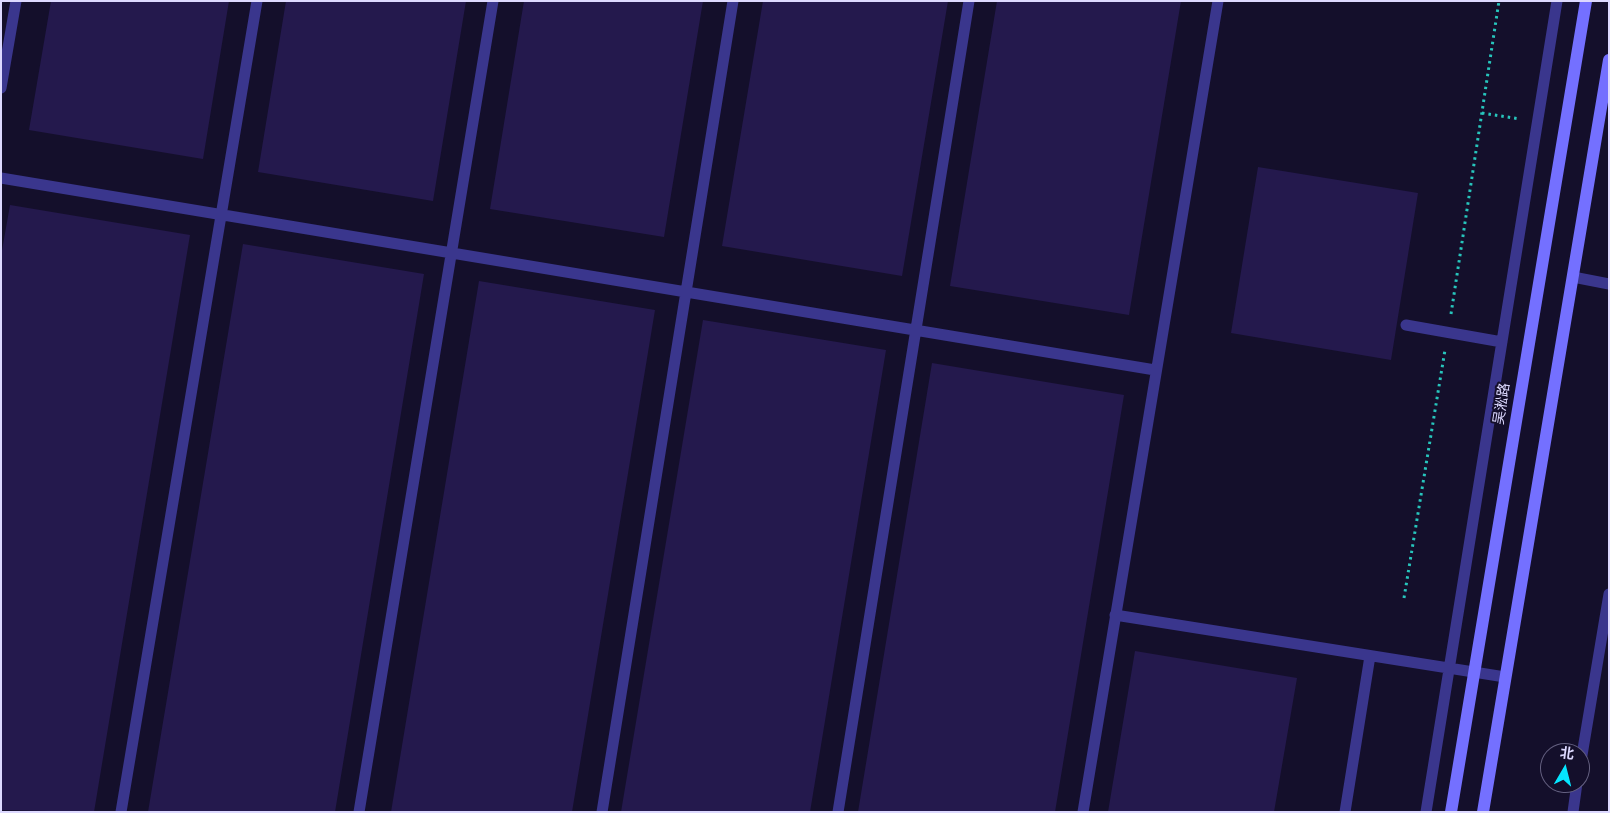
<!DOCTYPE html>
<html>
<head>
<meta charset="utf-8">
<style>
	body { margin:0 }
	#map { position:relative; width:1610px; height:813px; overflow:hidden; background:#140f2b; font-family:"Source Sans 3","Noto Sans SC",sans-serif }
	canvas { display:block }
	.frame { position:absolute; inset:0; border:2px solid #ddd9ff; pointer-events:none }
	.north { position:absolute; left:1540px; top:743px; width:50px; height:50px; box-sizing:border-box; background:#140f2b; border:1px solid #646080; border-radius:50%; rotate:8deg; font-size:14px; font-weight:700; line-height:20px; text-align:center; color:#ddd9ff }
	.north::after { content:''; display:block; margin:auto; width:18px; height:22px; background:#05e5ff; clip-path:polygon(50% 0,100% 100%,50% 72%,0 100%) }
</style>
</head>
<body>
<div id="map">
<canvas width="1610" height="813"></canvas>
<div class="frame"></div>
<div class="north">北</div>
</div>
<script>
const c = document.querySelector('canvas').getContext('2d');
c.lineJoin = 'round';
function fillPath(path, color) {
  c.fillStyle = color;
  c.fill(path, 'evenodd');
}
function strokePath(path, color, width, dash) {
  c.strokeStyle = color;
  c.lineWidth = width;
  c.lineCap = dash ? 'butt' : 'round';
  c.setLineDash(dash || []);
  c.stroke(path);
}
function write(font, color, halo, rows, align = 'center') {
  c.font = font + ' "Source Sans 3","Noto Sans SC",sans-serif';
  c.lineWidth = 4;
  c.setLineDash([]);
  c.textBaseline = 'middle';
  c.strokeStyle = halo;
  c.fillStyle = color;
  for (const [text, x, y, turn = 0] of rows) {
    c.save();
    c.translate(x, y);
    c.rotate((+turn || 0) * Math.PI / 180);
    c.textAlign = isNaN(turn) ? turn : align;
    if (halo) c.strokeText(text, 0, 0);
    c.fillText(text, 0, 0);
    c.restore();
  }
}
fillPath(new Path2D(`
	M51 1H229L203 159 29 130Z
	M286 1H466L433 201 258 172Z
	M524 1H703L664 237 490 209Z
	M763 1H948L902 276 722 246Z
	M997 1H1181L1129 315 950 286Z
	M1258 167 1418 193 1391 360 1231 333Z
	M10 205 190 235 94 812 1 810V256Z
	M243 244 424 274 335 812H148Z
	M479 281 655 310 572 812H391Z
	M703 320 886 350 810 812H621Z
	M932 363 1124 395 1055 812H858Z
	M1135 651 1297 678 1274 812H1108Z`), '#24194d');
strokePath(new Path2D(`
	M1482 113 1520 119
	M1451 314 1499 1
	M1404 598 1445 350`), '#27c5bc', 3, [2.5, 4]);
strokePath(new Path2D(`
	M1 88 16 1
	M1 178 1155 370
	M1573 277 1609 284
	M1406 325 1502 342
	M1115 615 1505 677
	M1580 767 1609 594
	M121 812 257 1
	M359 812 493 1
	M602 812 733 1
	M838 812 969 1
	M1083 812 1218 1
	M1345 812 1370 656
	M1426 812 1557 1
	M1573 812 1577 783`), '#3a368d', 11);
strokePath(new Path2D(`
	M1451 812 1586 1
	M1483 812 1609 60`), '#7470ff', 12);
write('14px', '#ddd9ff', '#140f2b', [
	["吴淞路",1503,404,-81]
]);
</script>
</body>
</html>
